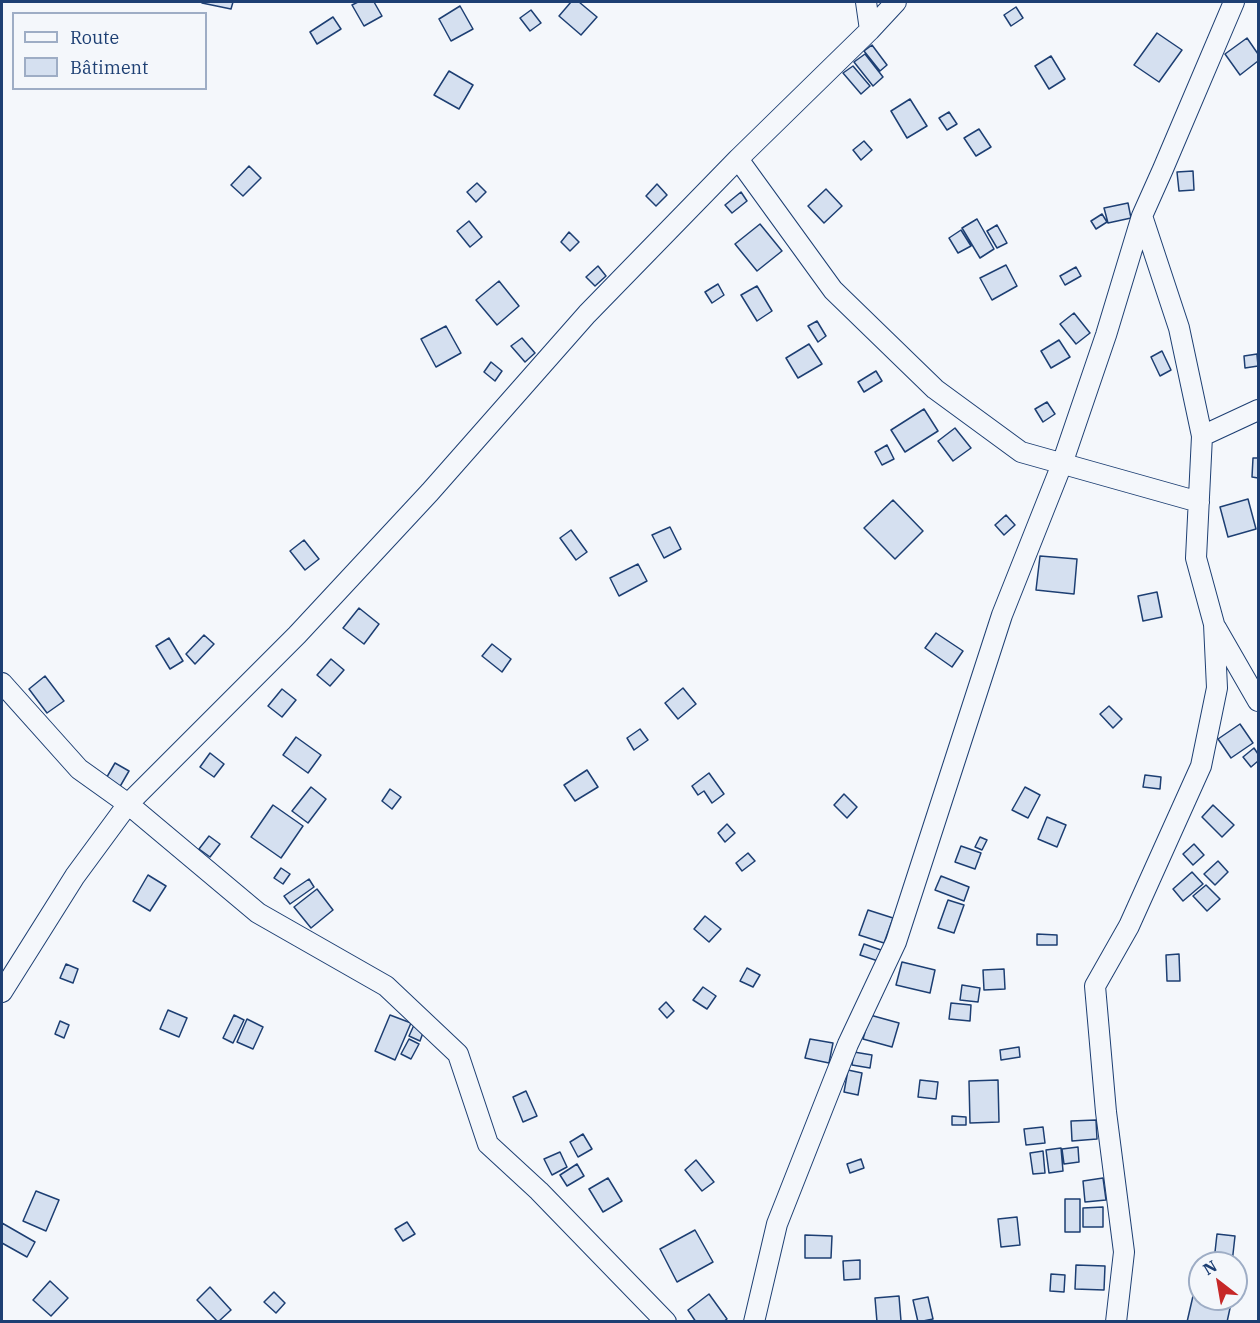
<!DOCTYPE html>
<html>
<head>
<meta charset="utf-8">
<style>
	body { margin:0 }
	#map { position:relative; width:1260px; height:1323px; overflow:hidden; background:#f4f7fb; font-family:"IBM Plex Serif",serif }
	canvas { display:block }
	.frame { position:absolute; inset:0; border:3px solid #1d3f73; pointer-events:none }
	.legend { position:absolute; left:12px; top:12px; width:195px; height:78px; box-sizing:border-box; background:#f4f7fb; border:2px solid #9eadc5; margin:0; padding:8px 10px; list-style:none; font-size:18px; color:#1d3f73 }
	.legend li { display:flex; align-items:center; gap:12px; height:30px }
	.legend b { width:30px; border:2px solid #9eadc5 }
	.north { position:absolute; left:1188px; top:1251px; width:60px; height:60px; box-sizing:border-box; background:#f4f7fb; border:2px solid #9eadc5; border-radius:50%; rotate:329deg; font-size:16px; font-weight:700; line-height:24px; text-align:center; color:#1d3f73 }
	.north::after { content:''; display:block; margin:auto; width:21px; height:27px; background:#c62828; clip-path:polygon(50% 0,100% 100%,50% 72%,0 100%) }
</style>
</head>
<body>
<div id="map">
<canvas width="1260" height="1323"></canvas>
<div class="frame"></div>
<ul class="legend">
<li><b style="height:8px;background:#f4f7fb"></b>Route</li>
<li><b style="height:16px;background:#d5e0f0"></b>Bâtiment</li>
</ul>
<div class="north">N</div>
</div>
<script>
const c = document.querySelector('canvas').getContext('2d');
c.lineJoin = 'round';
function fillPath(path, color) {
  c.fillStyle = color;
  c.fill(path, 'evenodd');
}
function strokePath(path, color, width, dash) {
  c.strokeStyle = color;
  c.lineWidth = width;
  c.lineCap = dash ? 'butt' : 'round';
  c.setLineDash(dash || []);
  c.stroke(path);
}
const building = new Path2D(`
	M202 2H233L231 9 202 3Z
	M358 2H374L382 16 364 26 352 5Z
	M571 2H579L597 17 581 35 559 16Z
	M460 6 473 29 451 41 439 19Z
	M1016 7 1023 18 1011 26 1004 15Z
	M531 10 541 23 530 31 520 18Z
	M333 17 341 29 317 44 310 32Z
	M1157 33 1182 50 1159 82 1134 65Z
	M1247 38 1258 54V61L1240 75 1225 54Z
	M872 45 887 65 880 71 864 51Z
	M865 54 883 77 873 86 854 62Z
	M1051 56 1065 79 1049 89 1035 66Z
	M853 66 870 86 861 94 843 73Z
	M449 71 473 85 459 109 434 95Z
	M910 99 927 126 907 138 891 111Z
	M949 112 957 124 947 130 939 118Z
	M979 129 991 147 976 156 964 138Z
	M864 141 872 150 861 160 853 150Z
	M249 166 261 178 243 196 231 185Z
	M1193 171 1194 190 1179 191 1177 172Z
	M477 183 486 192 476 202 467 192Z
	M657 184 667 195 656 206 646 196Z
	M826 189 842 206 824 223 808 206Z
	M741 192 747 201 732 213 725 205Z
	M1128 203 1131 218 1108 223 1104 208Z
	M1102 214 1107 222 1096 229 1091 221Z
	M977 219 994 249 980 258 962 228Z
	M469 221 482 237 470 247 457 231Z
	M760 224 782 251 757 271 735 244Z
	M997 225 1007 243 997 248 987 231Z
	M961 230 971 246 958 253 949 238Z
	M569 232 579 242 570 251 561 242Z
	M1006 265 1017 286 992 300 980 278Z
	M598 266 606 276 595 286 586 277Z
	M1076 267 1081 276 1065 285 1060 276Z
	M499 281 519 306 497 325 476 300Z
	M718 284 724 295 712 303 705 292Z
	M757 286 772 311 757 321 741 295Z
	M1074 313 1090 333 1076 344 1060 324Z
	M817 321 826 336 818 342 808 326Z
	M446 326 461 353 436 367 421 339Z
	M522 338 535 353 525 362 511 346Z
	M1059 340 1070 357 1051 368 1041 351Z
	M809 344 822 364 798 378 786 358Z
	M1162 351 1171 370 1160 376 1151 357Z
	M1257 354 1258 366 1245 368 1244 356Z
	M491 362 502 371 495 381 484 372Z
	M876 371 882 381 864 392 858 382Z
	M1047 402 1055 414 1043 422 1035 409Z
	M924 409 938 431 905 452 891 430Z
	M955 428 971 448 953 461 938 441Z
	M887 445 894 459 882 465 875 452Z
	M1253 458H1258V478L1252 477Z
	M1248 499 1256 529 1228 537 1220 507Z
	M893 500 923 531 895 559 864 528Z
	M1006 515 1015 525 1004 535 995 525Z
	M670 527 681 549 664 558 652 535Z
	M571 530 587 552 576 560 560 538Z
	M304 540 319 559 305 570 290 551Z
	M1040 556 1077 559 1074 594 1036 590Z
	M638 564 647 581 619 596 610 578Z
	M1157 592 1162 617 1143 621 1138 596Z
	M359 608 379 624 364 644 343 628Z
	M936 633 963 651 952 667 925 648Z
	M204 635 214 644 195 664 186 654Z
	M169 638 183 661 170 669 156 646Z
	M492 644 511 659 502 672 482 656Z
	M331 659 344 670 330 686 317 675Z
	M45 676 64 701 47 713 29 689Z
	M683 688 696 704 678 719 665 703Z
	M282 689 296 700 282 717 268 706Z
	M1109 706 1122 719 1113 728 1100 714Z
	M1240 724 1253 743 1231 758 1218 739Z
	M640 729 648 740 634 750 627 738Z
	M296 737 321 755 308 773 283 755Z
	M1254 748 1258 754V761L1251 767 1243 757Z
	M210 753 224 764 214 777 200 767Z
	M115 763 129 771 118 790 104 782Z
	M587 770 598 787 575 801 564 785Z
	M709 773 724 794 712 803 704 791 698 795 692 786Z
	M1145 775 1161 777 1160 789 1143 787Z
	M311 787 326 799 308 823 292 811Z
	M1025 787 1040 795 1028 818 1012 810Z
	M390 789 401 797 392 809 382 801Z
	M844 794 857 807 847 818 834 805Z
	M273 805 303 826 281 858 251 837Z
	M1213 805 1234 825 1222 837 1202 817Z
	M1047 817 1066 825 1057 847 1038 839Z
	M727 824 735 833 725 842 718 833Z
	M209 836 220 844 210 857 199 849Z
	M980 837 987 840 982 850 975 847Z
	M1194 844 1204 855 1193 865 1183 854Z
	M961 846 981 853 975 869 955 862Z
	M748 853 755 861 742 871 736 863Z
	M1218 861 1228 872 1215 885 1204 874Z
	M281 868 290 874 283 884 274 878Z
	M1192 872 1203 884 1183 901 1173 889Z
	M148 875 166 886 150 911 133 901Z
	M941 876 969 887 964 901 935 890Z
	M309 879 314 887 290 904 284 896Z
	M1206 885 1220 899 1207 911 1193 896Z
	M317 889 333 910 311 928 294 907Z
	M948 900 964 905 954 933 938 928Z
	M868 910 893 918 884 943 859 935Z
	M705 916 721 929 709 942 694 929Z
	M1037 934 1057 935V945H1037Z
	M864 944 881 950 878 961 860 955Z
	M1179 954 1180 981H1167L1166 955Z
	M902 962 935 970 930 993 896 985Z
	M66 964 78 969 73 983 60 978Z
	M747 968 760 975 753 987 740 981Z
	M1004 969 1005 989 984 990 983 970Z
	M962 985 980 988 978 1002 960 1000Z
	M703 987 716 996 707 1009 693 1000Z
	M666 1002 674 1011 667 1018 659 1009Z
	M951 1003 971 1005 970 1021 949 1019Z
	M168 1010 187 1018 179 1037 160 1029Z
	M234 1015 244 1020 233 1043 223 1038Z
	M390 1015 411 1023 395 1060 375 1051Z
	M870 1015 899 1023 892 1047 863 1039Z
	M247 1019 263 1027 253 1049 237 1042Z
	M60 1021 69 1025 64 1038 55 1034Z
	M414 1025 424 1030 420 1041 409 1036Z
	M409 1039 419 1044 411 1059 401 1054Z
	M810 1039 833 1043 829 1063 805 1058Z
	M1019 1047 1020 1057 1001 1060 1000 1050Z
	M854 1052 872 1055 870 1068 852 1065Z
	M848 1070 862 1073 858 1095 844 1092Z
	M920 1080 938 1082 936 1099 918 1097Z
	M998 1080 999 1122 970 1123 969 1081Z
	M526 1091 537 1116 523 1122 513 1097Z
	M952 1116 966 1117V1125H952Z
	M1096 1120 1097 1139 1072 1141 1071 1121Z
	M1043 1127 1045 1143 1026 1145 1024 1129Z
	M583 1134 592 1149 578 1157 570 1142Z
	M1078 1147 1079 1162 1064 1164 1062 1149Z
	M1061 1148 1063 1171 1049 1173 1046 1150Z
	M1043 1151 1045 1173 1033 1174 1030 1153Z
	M560 1152 567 1167 552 1175 544 1159Z
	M861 1159 864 1168 850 1173 847 1164Z
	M696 1160 714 1182 702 1191 685 1170Z
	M577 1164 584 1176 567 1186 560 1175Z
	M608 1178 622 1201 603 1212 589 1189Z
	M1103 1178 1106 1200 1085 1202 1083 1181Z
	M36 1191 59 1200 46 1231 23 1221Z
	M1065 1199H1080V1232H1065Z
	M1103 1207V1227H1083V1208Z
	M1017 1217 1020 1245 1001 1247 998 1219Z
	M407 1222 415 1234 403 1241 395 1229Z
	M2 1223 35 1242 27 1257 2 1243Z
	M695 1230 713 1262 677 1282 660 1249Z
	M1217 1234 1235 1236 1232 1263 1214 1261Z
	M805 1235 832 1236 831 1258H805Z
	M860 1260V1279L844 1280 843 1261Z
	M1076 1265 1105 1266 1104 1290 1075 1289Z
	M1051 1274 1065 1275 1064 1292 1050 1291Z
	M50 1281 68 1298 51 1316 33 1300Z
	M1196 1283 1200 1284V1299H1232L1227 1322H1187Z
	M210 1287 231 1310 218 1322 197 1300Z
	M274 1292 285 1303 276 1313 264 1302Z
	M709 1294 727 1319 723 1322H696L688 1310Z
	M899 1296 901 1321 877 1322 875 1298Z
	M928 1297 933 1319 918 1322 913 1300Z`);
fillPath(building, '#d5e0f0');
strokePath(building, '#1d3f73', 1.5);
const minor = new Path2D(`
	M866 2 870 30
	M738 159 833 290 935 389 1021 452 1199 502
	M1202 436 1258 410
	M1216 628 1258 701
	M2 683 79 769 128 804 258 913 386 986 458 1054 488 1144 539 1191 666 1322
	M2 992 75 876 128 804 297 635 430 492 587 314 738 159 870 30 896 2
	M754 1322 777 1224 848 1044 896 942 1002 615 1062 464 1106 335 1142 216
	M1116 1322 1124 1252 1106 1112 1095 986 1129 926 1201 766 1217 688 1214 624 1196 558 1202 436 1179 328 1142 216 1163 169 1234 2`);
strokePath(minor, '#1d3f73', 22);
strokePath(minor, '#f4f7fb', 20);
</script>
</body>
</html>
